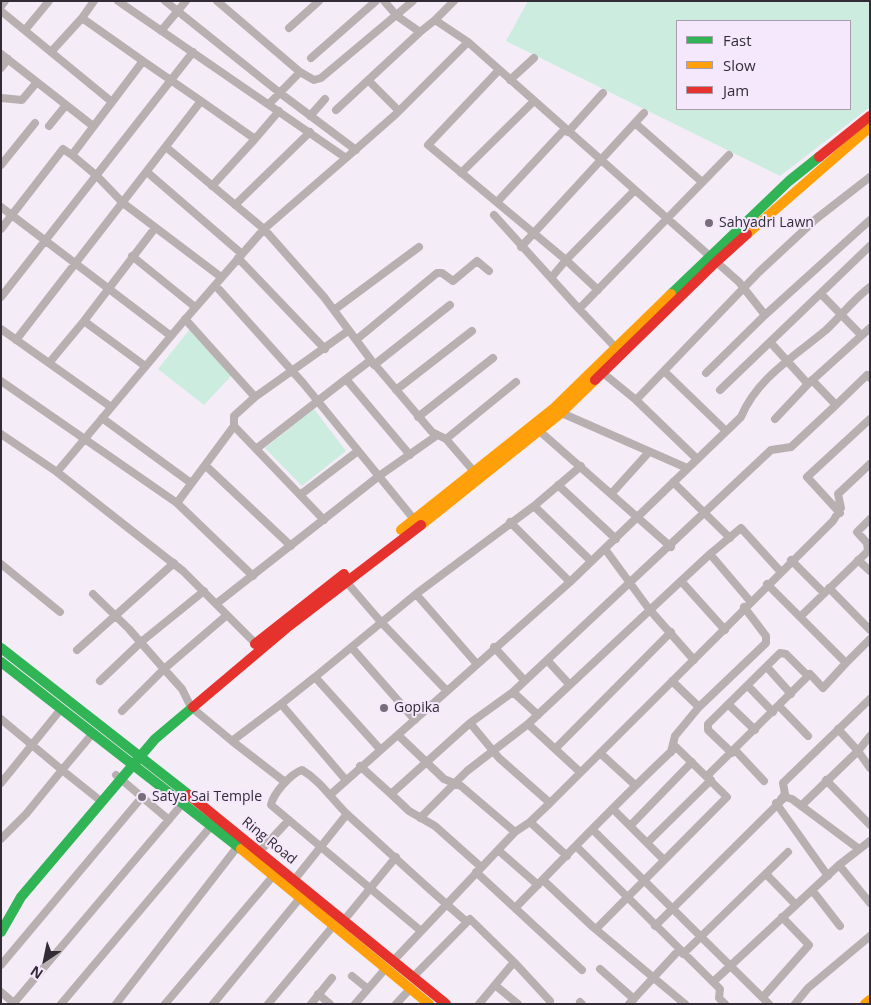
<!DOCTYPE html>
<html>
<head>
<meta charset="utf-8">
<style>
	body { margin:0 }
	#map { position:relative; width:871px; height:1005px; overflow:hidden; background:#f4ecf7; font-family:"Open Sans",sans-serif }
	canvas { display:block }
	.frame { position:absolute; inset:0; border:2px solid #322c36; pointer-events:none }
	.legend { position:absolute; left:676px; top:20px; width:175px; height:90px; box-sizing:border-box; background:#f5e8fc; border:1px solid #a79dad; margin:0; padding:6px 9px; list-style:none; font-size:15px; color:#322c36 }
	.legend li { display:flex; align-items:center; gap:10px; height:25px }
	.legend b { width:25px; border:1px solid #a79dad }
	.north { position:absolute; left:20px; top:935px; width:50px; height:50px; -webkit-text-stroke:4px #f5e8fc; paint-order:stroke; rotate:214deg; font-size:14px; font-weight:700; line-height:20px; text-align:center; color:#322c36 }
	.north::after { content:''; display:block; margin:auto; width:18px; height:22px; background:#322c36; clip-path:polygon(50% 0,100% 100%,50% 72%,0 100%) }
</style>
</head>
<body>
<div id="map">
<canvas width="871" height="1005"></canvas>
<div class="frame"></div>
<ul class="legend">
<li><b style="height:6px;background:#30b455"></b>Fast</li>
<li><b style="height:6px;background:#ff9f0a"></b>Slow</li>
<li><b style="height:6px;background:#e5322d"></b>Jam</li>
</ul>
<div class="north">N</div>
</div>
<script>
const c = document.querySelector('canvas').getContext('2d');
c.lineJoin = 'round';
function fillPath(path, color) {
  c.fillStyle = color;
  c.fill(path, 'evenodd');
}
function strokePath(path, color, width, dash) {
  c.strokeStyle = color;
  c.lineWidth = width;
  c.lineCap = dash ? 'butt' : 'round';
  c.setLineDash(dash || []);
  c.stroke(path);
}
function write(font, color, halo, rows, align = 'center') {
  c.font = font + ' "Open Sans",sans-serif';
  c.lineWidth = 4;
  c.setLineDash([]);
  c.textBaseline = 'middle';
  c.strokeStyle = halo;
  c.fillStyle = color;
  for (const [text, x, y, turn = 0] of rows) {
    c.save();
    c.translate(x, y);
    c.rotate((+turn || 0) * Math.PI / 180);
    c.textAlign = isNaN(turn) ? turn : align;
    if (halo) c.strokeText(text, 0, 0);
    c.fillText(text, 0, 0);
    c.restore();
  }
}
fillPath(new Path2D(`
	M528 1H870V107L780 176 506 41ZM677 21H850V109H677Z
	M190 329 233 374 204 405 158 369Z
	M314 409 346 451 302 486 265 448Z`), '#cdece0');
strokePath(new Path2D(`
	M94 1 82 18 143 61 72 155 97 176 123 203 221 277
	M118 1 346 158 264 229 166 147
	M165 1 280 93 356 150
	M217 1 300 72 314 80 321 78 413 1
	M384 1 397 16 420 32 435 20 468 42 739 282 765 315 870 220
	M1 6 5 1
	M1 11 112 102
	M435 20 454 1
	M289 28 319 1
	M25 30 49 1
	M161 31 186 1
	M51 52 82 18
	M1 54 93 126
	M311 58 376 1
	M1 68 8 59
	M499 70 428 145 566 260 598 290
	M368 80 399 111
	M510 80 534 58
	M1 98 22 100 37 82
	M201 101 255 139 279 111
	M269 104 300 72
	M336 110 420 32
	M310 116 325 99
	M635 123 702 182
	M49 126 66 105
	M568 132 603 93
	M346 158 396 114 468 42
	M1 165 35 123
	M147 172 242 254
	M461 173 534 101
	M212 186 255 139
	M497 202 565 129
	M235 205 310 132
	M1 207 171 336
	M494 215 579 309
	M1 229 63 149 72 155
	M521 247 644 113
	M132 256 195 307
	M238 258 325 349
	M551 278 566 260 635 190
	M215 285 303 383 417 523
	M821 294 861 335
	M1 297 193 52
	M334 310 419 247
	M84 321 145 366
	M1 329 111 407
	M16 340 201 101 143 61
	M356 340 437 273H442L453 281 477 261 489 271
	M616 348 579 309 729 155
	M49 363 84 321 155 228
	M374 365 450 305
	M664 371 726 431
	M603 373 636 400 697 459
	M706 373 765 315
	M346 379 371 360
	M1 381 177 503 253 576
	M808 384 770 342 870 246
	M396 390 472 331
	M720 390 770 342
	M255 397 348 331
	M636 400 759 272 816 219 870 177
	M836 405 867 375 870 378
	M557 411 687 468
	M418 417 493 358
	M102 418 191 483
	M775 419 808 384 870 328
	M234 426 324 520
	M535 427 671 547
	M1 434 57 472
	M446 439 516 382
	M256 449 346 379 410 455
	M205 465 291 546
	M673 482 730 538
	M558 485 616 539
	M612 493 649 452
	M300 495 358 451
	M177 503 234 426V416L255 397 185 319
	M534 506 591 561
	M840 513 807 477 870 419
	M510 522 570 582
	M605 549 649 609 694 660
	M710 554 741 528 780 571
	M791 560 824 593
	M858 560 870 571
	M1 564 60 612
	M343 578 381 622 447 691
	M829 588 870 630
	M93 594 129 629 164 669 182 689 191 707 232 741 281 704
	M416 594 476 663
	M216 604 379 476 436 436
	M801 616 868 551 867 543 857 532 870 519
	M725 630 681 581 710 554 750 601
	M258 646 183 571 57 472 182 323 264 229 324 297 371 360 432 432 446 439 477 475
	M494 647 524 680
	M352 648 415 720
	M77 650 174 563
	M547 660 569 684
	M845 664 870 639
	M767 667 791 694
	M315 677 416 594 534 506 581 466
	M100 681 141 642 204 591
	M672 681 699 707 766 643V636L744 607
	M748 686 773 712
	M513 692 538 715
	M729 705 755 730
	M779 706 808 736
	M122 711 164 669 227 615
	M1 719 62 770 93 733
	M470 723 499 758 550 803
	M528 724 681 581
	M838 729 858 751 870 768
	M398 735 444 779 461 786 515 832
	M232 741 285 782
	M555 749 671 632
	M735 750 764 781
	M671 752 675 736 699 707
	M600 753 635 785
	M732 753 708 730V724L780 653 786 654 808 676
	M360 766 391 794 470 723 513 692 771 450 791 447 836 405 812 380
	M116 775 142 797
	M707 776 810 674 823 688 846 663 767 584
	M345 779 281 704 315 677 379 748
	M826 780 870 825
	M1 783 61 709
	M391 794 409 811 435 826 481 867
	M330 795 570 582 741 417C757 378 795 356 826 330 841 316 853 300 870 287
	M781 799 785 794 783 783 870 699
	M776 803 828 876
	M801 806 858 751 870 736
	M613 809 664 860
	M420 818 467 771 528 724 580 772
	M530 822 567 856
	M630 826 692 762
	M593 830 769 1004
	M1 839 26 814 62 770 97 798
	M647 843 711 780
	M577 847 720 989 719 998 725 1004
	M498 850 538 885
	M260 851 289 820
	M839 865 870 903
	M476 872 582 970
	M766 874 796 905
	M295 879 347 814
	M543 880 593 927 685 1004
	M812 890 840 926
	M516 907C569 853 621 798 676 747L727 797 596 929
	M345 919 396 857
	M655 926 785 797 792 799 859 849
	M421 931 271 805C273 794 290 774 302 770 321 781 333 801 349 816 388 851 427 888 467 922
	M683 954 788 852
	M394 960 515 832 530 822 550 803 833 521 841 508 838 494 870 464
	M514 962 550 1001
	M1 965 142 797 169 820
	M600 969 634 999
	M352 976 368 989
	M414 976 470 919 514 962 479 1004
	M713 982 839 865 870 841
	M495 985 518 1004
	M1 992 15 1004
	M318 994 330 1004
	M763 997 809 945 782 917
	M580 1002 582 1004
	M13 1004 183 803
	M61 1004 212 825
	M116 1004 238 846
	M165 1004 274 875
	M213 1004 300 898
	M268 1004 334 925
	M311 1004 332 978
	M355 1004 386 968
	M396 1004 411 988
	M629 1004 679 950
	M795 1004 808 988 870 936`), '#b8b0b0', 8);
strokePath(new Path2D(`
	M671 294 789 181 819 157
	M1 648 189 795
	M1 662 241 849
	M1 932 21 897 155 739 193 707`), '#30b455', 10);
strokePath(new Path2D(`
	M747 234 870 127
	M421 525 561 413 595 380
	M401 530 553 409 671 294
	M241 849 429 1004
	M865 1004 870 1000`), '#ff9f0a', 10);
strokePath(new Path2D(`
	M819 157 870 116
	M595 380 716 262 747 234
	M255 644 344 574
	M193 707 289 626 421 525
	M189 795 446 1004`), '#e5322d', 10);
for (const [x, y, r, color] of [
	[709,223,5,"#766f7a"],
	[384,708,5,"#766f7a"],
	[142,797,5,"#766f7a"]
]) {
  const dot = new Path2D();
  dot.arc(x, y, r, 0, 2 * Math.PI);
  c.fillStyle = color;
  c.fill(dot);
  strokePath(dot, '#f5e8fc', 2);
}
write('14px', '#322c36', '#f5e8fc', [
	["Sahyadri Lawn",719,223],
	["Gopika",394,708],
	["Satya Sai Temple",152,797]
], 'left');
write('14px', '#322c36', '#f5e8fc', [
	["Ring Road",269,841,39]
]);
</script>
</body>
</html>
